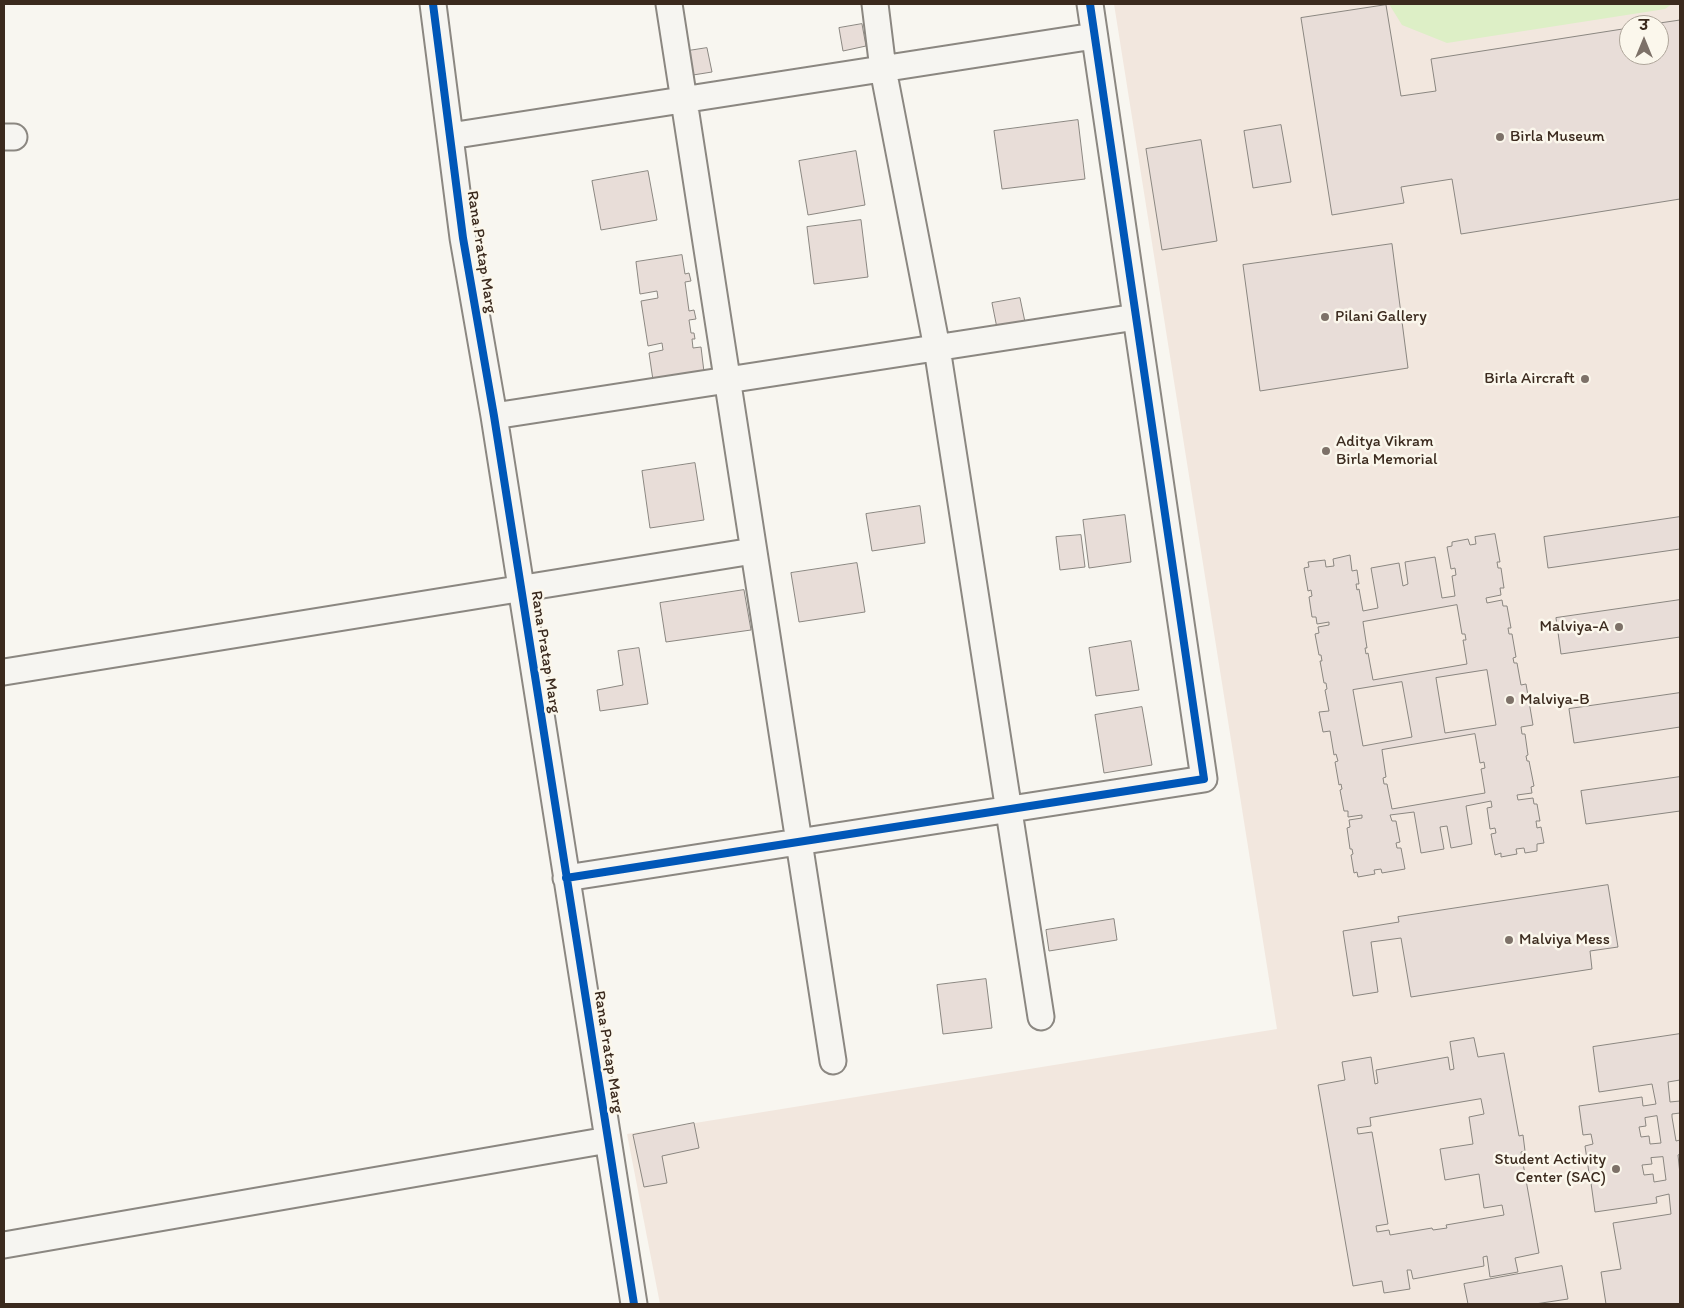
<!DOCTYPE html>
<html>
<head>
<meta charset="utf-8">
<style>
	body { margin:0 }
	#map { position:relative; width:1684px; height:1308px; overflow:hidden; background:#f8f6f0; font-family:Itim,"Playpen Sans Deva",sans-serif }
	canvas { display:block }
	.frame { position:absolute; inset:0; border:5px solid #3b2a1e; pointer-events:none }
	.north { position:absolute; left:1619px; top:15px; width:50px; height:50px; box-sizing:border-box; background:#fbf7ec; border:1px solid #aea59a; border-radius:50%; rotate:0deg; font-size:14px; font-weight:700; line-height:20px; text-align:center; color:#3b2a1e }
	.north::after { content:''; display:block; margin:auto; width:18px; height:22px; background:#7d7168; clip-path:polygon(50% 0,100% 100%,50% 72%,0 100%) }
</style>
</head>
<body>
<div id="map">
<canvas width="1684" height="1308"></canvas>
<div class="frame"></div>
<div class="north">उ</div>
</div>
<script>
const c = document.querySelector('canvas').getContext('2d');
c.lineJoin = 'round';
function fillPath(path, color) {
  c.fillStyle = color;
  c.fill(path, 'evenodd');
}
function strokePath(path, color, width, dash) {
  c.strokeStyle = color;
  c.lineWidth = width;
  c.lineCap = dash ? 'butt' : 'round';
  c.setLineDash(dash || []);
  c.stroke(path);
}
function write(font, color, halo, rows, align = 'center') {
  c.font = font + ' Itim,sans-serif';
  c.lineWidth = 5;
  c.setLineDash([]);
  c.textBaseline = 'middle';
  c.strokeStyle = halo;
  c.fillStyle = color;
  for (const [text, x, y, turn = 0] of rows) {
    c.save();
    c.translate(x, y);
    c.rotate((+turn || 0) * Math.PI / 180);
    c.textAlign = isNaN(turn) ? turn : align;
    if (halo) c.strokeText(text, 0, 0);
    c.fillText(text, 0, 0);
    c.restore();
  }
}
fillPath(new Path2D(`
	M1114 4H1680V1304H660L627 1134 1277 1029ZM1629 25H1659V55H1629Z`), '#f2e7de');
fillPath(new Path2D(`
	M1389 4H1672L1665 9 1447 43 1402 25Z`), '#ddefc6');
const building = new Path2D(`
	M1386 5 1401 96 1436 91 1431 59 1629 28V55H1659V25H1646L1680 20V199L1461 234 1452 179 1401 187 1404 203 1332 215 1301 18Z
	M862 24 866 46 843 51 839 28Z
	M707 48 712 72 693 75 688 51Z
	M1078 120 1085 179 1002 189 994 131Z
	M1281 125 1291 182 1253 188 1244 131Z
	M1201 140 1217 241 1162 250 1146 149Z
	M856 151 865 205 808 215 799 161Z
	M648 171 657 220 601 230 592 181Z
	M861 220 868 277 814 284 807 227Z
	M1392 244 1408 368 1260 391 1243 265Z
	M682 255 685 274 689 273 691 281 685 282 689 311 694 310 696 319 689 320 691 333H694L695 339H692L693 348 701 347 704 372 653 380 649 353 663 350 662 343 648 346 641 301 658 298 657 291 640 294 636 262Z
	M1020 298 1025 322 997 328 992 303Z
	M695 463 704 520 650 528 642 471Z
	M920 506 925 543 872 551 866 514Z
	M1125 515 1131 562 1089 568 1083 520Z
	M1680 517V549L1548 568 1544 537Z
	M1495 534 1500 562H1497L1498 568H1501L1504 588H1500L1501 595 1486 598 1487 603 1502 600 1503 606H1507L1511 628H1508L1509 634H1512L1516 657 1513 658 1514 663H1517L1521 685 1526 684 1533 725 1521 727 1522 734H1525L1528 755 1526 756 1527 761H1529L1534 786 1531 787 1532 793 1517 795 1518 800 1533 798 1534 804H1537L1540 821H1536L1537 828 1541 827 1544 843 1537 844V851L1525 853 1524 848 1516 849 1517 854 1501 857V853L1495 855 1491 834 1496 833 1495 828 1490 829 1487 808 1492 807 1491 801 1466 806 1472 844 1451 848 1447 826 1440 827 1444 849 1421 853 1414 812 1390 815 1392 821H1396L1400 842 1396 843 1397 848H1401L1405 869 1382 873 1381 869 1374 870 1375 874 1358 877 1357 872 1354 873 1351 855 1353 854 1352 849H1350L1347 828 1350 827 1349 820 1362 818V815L1348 817V811H1344L1340 790 1342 789 1341 784 1339 785 1335 762 1338 761 1336 754 1334 755 1330 731 1323 732 1319 712 1329 711 1325 690 1327 689 1326 683H1324L1320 661H1322L1321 655H1319L1315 634 1319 633 1318 627 1329 625V622L1317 624 1316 617H1312L1309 597 1312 596 1311 590 1308 591 1304 568 1309 567 1308 562 1325 560 1326 567 1334 566 1333 559 1350 555 1352 571 1357 570 1359 584H1356L1357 590 1359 589 1363 611 1378 608 1371 568 1399 563 1403 586 1408 584 1405 562 1435 557 1442 598 1455 596 1452 576 1456 575 1455 568 1451 569 1447 547 1452 546V542L1468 539 1470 545 1476 544 1475 537ZM1457 605 1462 634H1465L1466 640H1463L1467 664 1373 680 1368 653 1366 654 1365 648H1367L1363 622ZM1487 670 1496 725 1445 733 1436 678ZM1402 682 1412 737 1363 746 1353 690ZM1475 734 1480 763 1484 762 1485 768 1481 769 1485 793 1392 809 1387 784H1384L1383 778 1386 777 1382 750Z
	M1081 535 1085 567 1060 570 1056 537Z
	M857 563 865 612 799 622 791 573Z
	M744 590 751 630 666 642 660 603Z
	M1680 600V637L1561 654 1556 618Z
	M1131 641 1139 690 1096 696 1089 648Z
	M639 648 648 704 600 711 597 690 623 685 618 651Z
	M1680 693V727L1574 743 1569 709Z
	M1142 707 1152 765 1104 773 1095 715Z
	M1680 777V811L1586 824 1581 791Z
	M1608 885 1618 947 1590 951 1592 969 1411 997 1401 938 1371 942 1378 992 1353 996 1343 931 1399 922 1398 917Z
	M1114 919 1117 940 1049 951 1046 930Z
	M986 979 992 1028 943 1034 937 985Z
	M1680 1034V1080L1668 1082 1670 1102 1680 1101V1113L1672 1114V1117L1676 1141 1680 1140V1154L1678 1155 1680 1174V1304H1606L1601 1272 1621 1269 1613 1223 1671 1214 1669 1194 1656 1197 1657 1203 1595 1212 1591 1183 1598 1182 1597 1172 1589 1173 1585 1146 1593 1144 1591 1134 1583 1135 1579 1106 1642 1097 1643 1106 1656 1104 1652 1084 1599 1092 1593 1047ZM1657 1116 1661 1143 1650 1144 1649 1136 1641 1137 1639 1127 1646 1126 1645 1118ZM1663 1157 1666 1180 1654 1182 1653 1174 1644 1175 1642 1165 1652 1164 1651 1158Z
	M1474 1038 1478 1057 1504 1053 1519 1136 1523 1135 1525 1151 1521 1152 1539 1253 1515 1258 1518 1272 1490 1277 1487 1256 1483 1257 1484 1266 1413 1279 1411 1270H1407L1410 1289 1384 1293 1382 1281 1353 1286 1318 1085 1345 1080 1342 1062 1371 1057 1375 1084 1378 1083 1376 1070 1448 1057 1450 1070 1454 1069 1450 1042ZM1481 1099 1484 1114 1469 1117 1473 1144 1440 1149 1445 1180 1479 1174 1484 1208 1502 1205 1504 1215 1446 1225 1447 1228 1433 1230 1432 1228 1390 1235 1389 1230 1377 1232 1376 1226 1388 1224 1372 1132 1358 1134 1357 1128 1371 1126 1370 1118Z
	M694 1123 699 1148 662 1156 667 1183 644 1187 633 1135Z
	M1562 1266 1568 1299 1535 1304H1468L1464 1284Z`);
fillPath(building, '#e8ddd8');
strokePath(building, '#8b8781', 1);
const minor = new Path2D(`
	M433 4 463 238 494 416 634 1304
	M669 4 833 1061
	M875 4 883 69 937 348 1041 1017
	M450 136 1094 36
	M4 137H14
	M494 416 1136 317
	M4 672 753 551
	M566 878 1204 779 1090 4
	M4 1245 608 1140`);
strokePath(minor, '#8b8781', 29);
strokePath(minor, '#f6f5f1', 25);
strokePath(new Path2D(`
	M433 4 463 238 494 416 634 1304
	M566 878 1204 779 1090 4`), '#0057b8', 8);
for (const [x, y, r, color] of [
	[1500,137,5,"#7d7168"],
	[1325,317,5,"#7d7168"],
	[1585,379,5,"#7d7168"],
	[1326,451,5,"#7d7168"],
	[1619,627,5,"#7d7168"],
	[1510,700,5,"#7d7168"],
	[1509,940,5,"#7d7168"],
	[1616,1169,5,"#7d7168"]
]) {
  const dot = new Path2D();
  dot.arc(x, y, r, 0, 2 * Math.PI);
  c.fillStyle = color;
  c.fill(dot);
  strokePath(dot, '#fbf7ec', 2);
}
write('16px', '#3b2a1e', '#fbf7ec', [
	["Birla Museum",1510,137],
	["Pilani Gallery",1335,317],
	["Birla Aircraft",1575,379,"right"],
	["Aditya Vikram",1336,442],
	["Birla Memorial",1336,460],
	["Malviya-A",1609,627,"right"],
	["Malviya-B",1520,700],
	["Malviya Mess",1519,940],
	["Student Activity",1606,1160,"right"],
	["Center (SAC)",1606,1178,"right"]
], 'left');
write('16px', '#3b2a1e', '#fbf7ec', [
	["Rana Pratap Marg",481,252,81],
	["Rana Pratap Marg",545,652,81],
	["Rana Pratap Marg",608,1052,81]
]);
</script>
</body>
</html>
